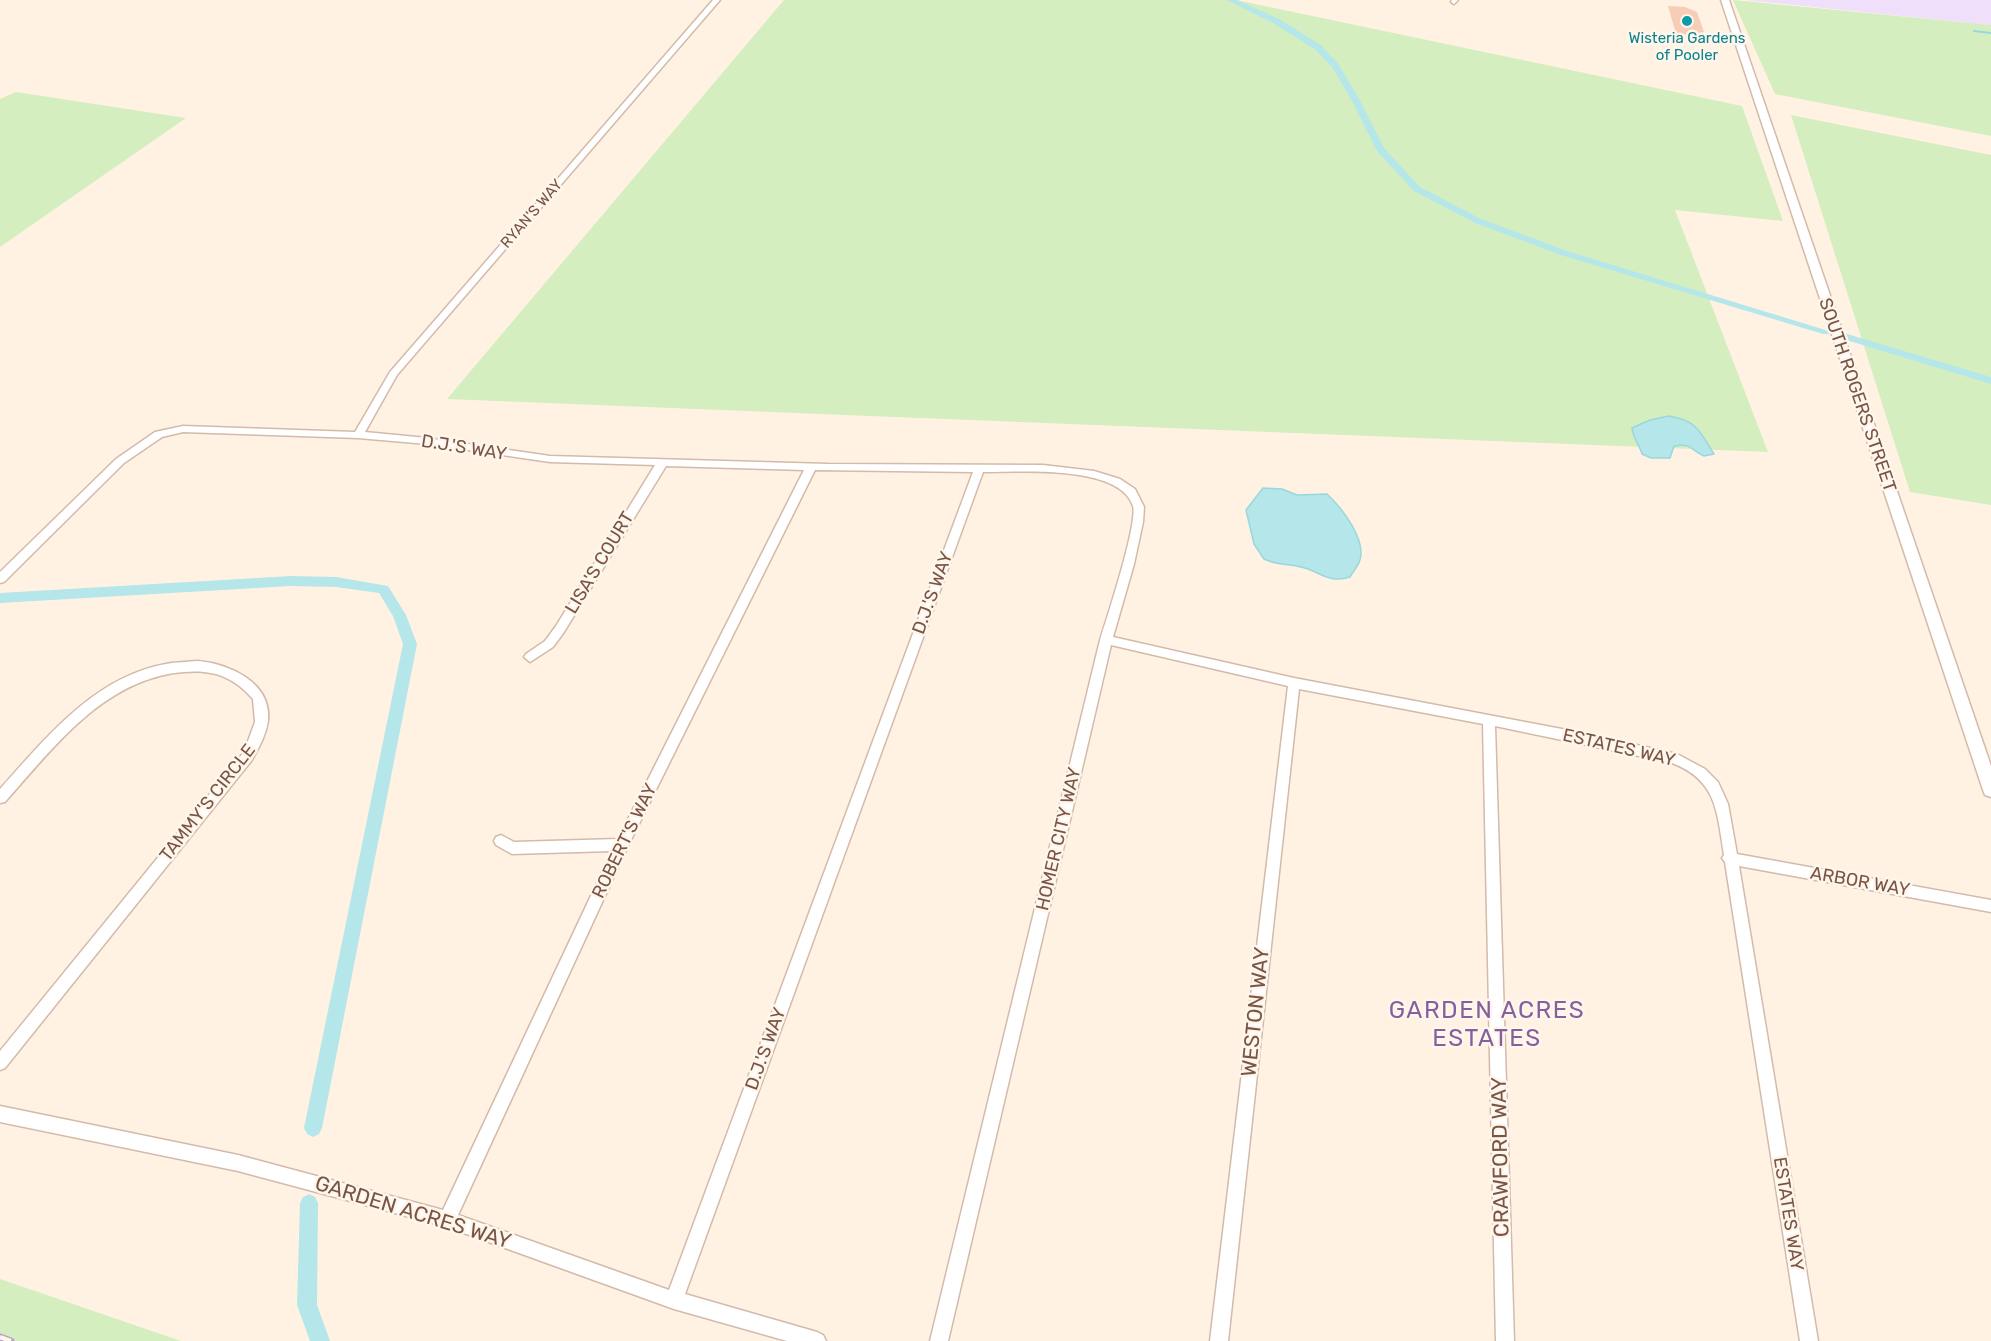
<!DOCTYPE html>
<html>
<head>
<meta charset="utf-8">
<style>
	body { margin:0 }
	canvas { display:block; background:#fff2e3 }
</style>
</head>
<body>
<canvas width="1991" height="1341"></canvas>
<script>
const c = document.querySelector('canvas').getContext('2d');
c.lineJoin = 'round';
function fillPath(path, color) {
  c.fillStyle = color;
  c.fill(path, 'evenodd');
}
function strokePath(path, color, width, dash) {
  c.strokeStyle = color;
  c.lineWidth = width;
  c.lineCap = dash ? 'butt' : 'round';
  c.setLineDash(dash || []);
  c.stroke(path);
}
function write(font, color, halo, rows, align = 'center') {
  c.font = font + ' Rubik,sans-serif';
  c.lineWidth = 5;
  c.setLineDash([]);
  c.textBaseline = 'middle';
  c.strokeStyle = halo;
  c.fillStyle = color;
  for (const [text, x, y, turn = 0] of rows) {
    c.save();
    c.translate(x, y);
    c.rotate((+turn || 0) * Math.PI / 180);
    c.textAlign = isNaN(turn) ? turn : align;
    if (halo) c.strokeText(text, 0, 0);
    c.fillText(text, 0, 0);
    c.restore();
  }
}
fillPath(new Path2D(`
	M1745 0H1991V25Z`), '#efdffb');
fillPath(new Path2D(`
	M784 0H1236L1742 106 1783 221 1675 210 1768 452 447 399Z
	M1733 0 1991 25V136L1775 94Z
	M16 92 186 118 0 247V99Z
	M1791 115 1991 155V505L1910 492Z
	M0 1279 181 1341H0Z`), '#d5eebf');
const water = new Path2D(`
	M1669 416C1698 421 1699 431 1714 454L1704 456C1690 450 1693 443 1674 446L1670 458H1651L1642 454C1639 444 1633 438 1632 428L1650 420Z
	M1263 488 1282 489 1297 495 1327 494C1342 508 1366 539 1360 560 1358 566 1353 572 1350 577 1328 584 1320 571 1301 567 1288 564 1276 565 1264 559L1254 544 1246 510Z`);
fillPath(water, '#b5e6ea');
strokePath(water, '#9ad7dd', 1.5);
strokePath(new Path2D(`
	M1974 31 1991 33`), '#9ad7dd', 2);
fillPath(new Path2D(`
	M1227 0H1237L1279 19 1322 46 1338 64 1357 95 1384 148 1420 187 1481 219 1567 251 1832 332 1831 334H1823L1561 255 1475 223 1414 191 1377 151 1349 95 1332 67 1316 50 1273 23Z
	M1847 334 1991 377V384L1843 339V335Z
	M291 576 336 577 388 586 406 615 417 644 322 1128 319 1134 313 1137 307 1134 304 1128 403 644 393 616 379 593 336 587 291 586 0 603V593Z
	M309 1194 315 1197 318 1203 317 1305 330 1341H310L297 1305 300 1203 303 1197Z`), '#b5e6ea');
fillPath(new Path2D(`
	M1668 6 1685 7 1697 12 1704 32 1694 35 1676 34Z`), '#f7cdb7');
const minor = new Path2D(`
	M713 0H720L397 375 365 432 427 438 550 456 828 464 1043 465 1094 471 1120 479 1135 489 1144 507 1143 522 1134 564 1113 637 1294 678 1588 734 1677 754 1705 769 1718 782 1728 804 1737 854 1991 900V912L1739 866 1818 1341H1800L1725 862 1722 858 1724 855C1717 812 1717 780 1672 763L1495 726 1514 1341H1496L1483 724 1299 689 1228 1341H1210L1288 686 1111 645 948 1341H930L1100 640C1107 618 1138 523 1133 506 1120 464 1018 472 983 472L685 1294 817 1332 823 1335 826 1341H787L674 1309 447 1227 238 1171 0 1122V1106L238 1155 443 1210 612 851 512 854 496 845 494 841 496 837 501 835 514 842 618 839 804 470 666 466 564 632 553 647 530 662 524 657 526 654 545 641 556 626 655 465 550 462 427 444 358 438 183 432 162 437 124 463 4 582 0 583V572L116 459 155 432 183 426 355 432 390 372ZM815 470 973 472 669 1290 458 1215 628 846Z
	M1452 0H1458L1454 4 1451 2Z
	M198 661C229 664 272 682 268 721 266 735 259 747 252 760L5 1068 0 1070V1051L244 752 255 722 253 699C234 677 213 669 184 672 105 678 54 747 5 802L0 803V789C46 738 94 677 166 664 176 662 187 662 198 661Z`);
const tertiary = new Path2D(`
	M1721 0H1729L1991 766V797L1985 795 1983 790Z`);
strokePath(minor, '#d4baaa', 3);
strokePath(tertiary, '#d4baaa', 3);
fillPath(minor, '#fff');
fillPath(tertiary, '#fff');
const rail = new Path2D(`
	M0 1337 11 1341`);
strokePath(rail, '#b4a0c9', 7);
strokePath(rail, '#fff6eb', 4.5, [14]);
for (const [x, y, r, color] of [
	[1687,21,6,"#0f9aa8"]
]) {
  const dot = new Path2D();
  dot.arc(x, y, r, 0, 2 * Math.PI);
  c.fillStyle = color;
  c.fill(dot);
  strokePath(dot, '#fff6eb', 2);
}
write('15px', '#0d838f', '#fff6eb', [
	["Wisteria Gardens",1687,39],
	["of Pooler",1687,56]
]);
write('15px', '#7a5546', '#fff6eb', [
	["RYAN'S WAY",532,214,-49]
]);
write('18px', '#7a5546', '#fff6eb', [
	["SOUTH ROGERS STREET",1857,395,71],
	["D.J.'S WAY",464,448,9],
	["LISA'S COURT",600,563,-59],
	["D.J.'S WAY",933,593,-70],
	["ESTATES WAY",1619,748,13],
	["TAMMY'S CIRCLE",208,803,-52],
	["HOMER CITY WAY",1059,839,-77],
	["ROBERT'S WAY",625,841,-64],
	["ARBOR WAY",1860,882,10],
	["D.J.'S WAY",766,1049,-70],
	["ESTATES WAY",1788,1214,81]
]);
write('21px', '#7a5546', '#fff6eb', [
	["WESTON WAY",1256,1012,-84],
	["CRAWFORD WAY",1501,1157,-91],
	["GARDEN ACRES WAY",413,1213,17]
]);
c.letterSpacing = '1.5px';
write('24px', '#86609e', '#fff6eb', [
	["GARDEN ACRES",1487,1011],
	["ESTATES",1487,1039]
]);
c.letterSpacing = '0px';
</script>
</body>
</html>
